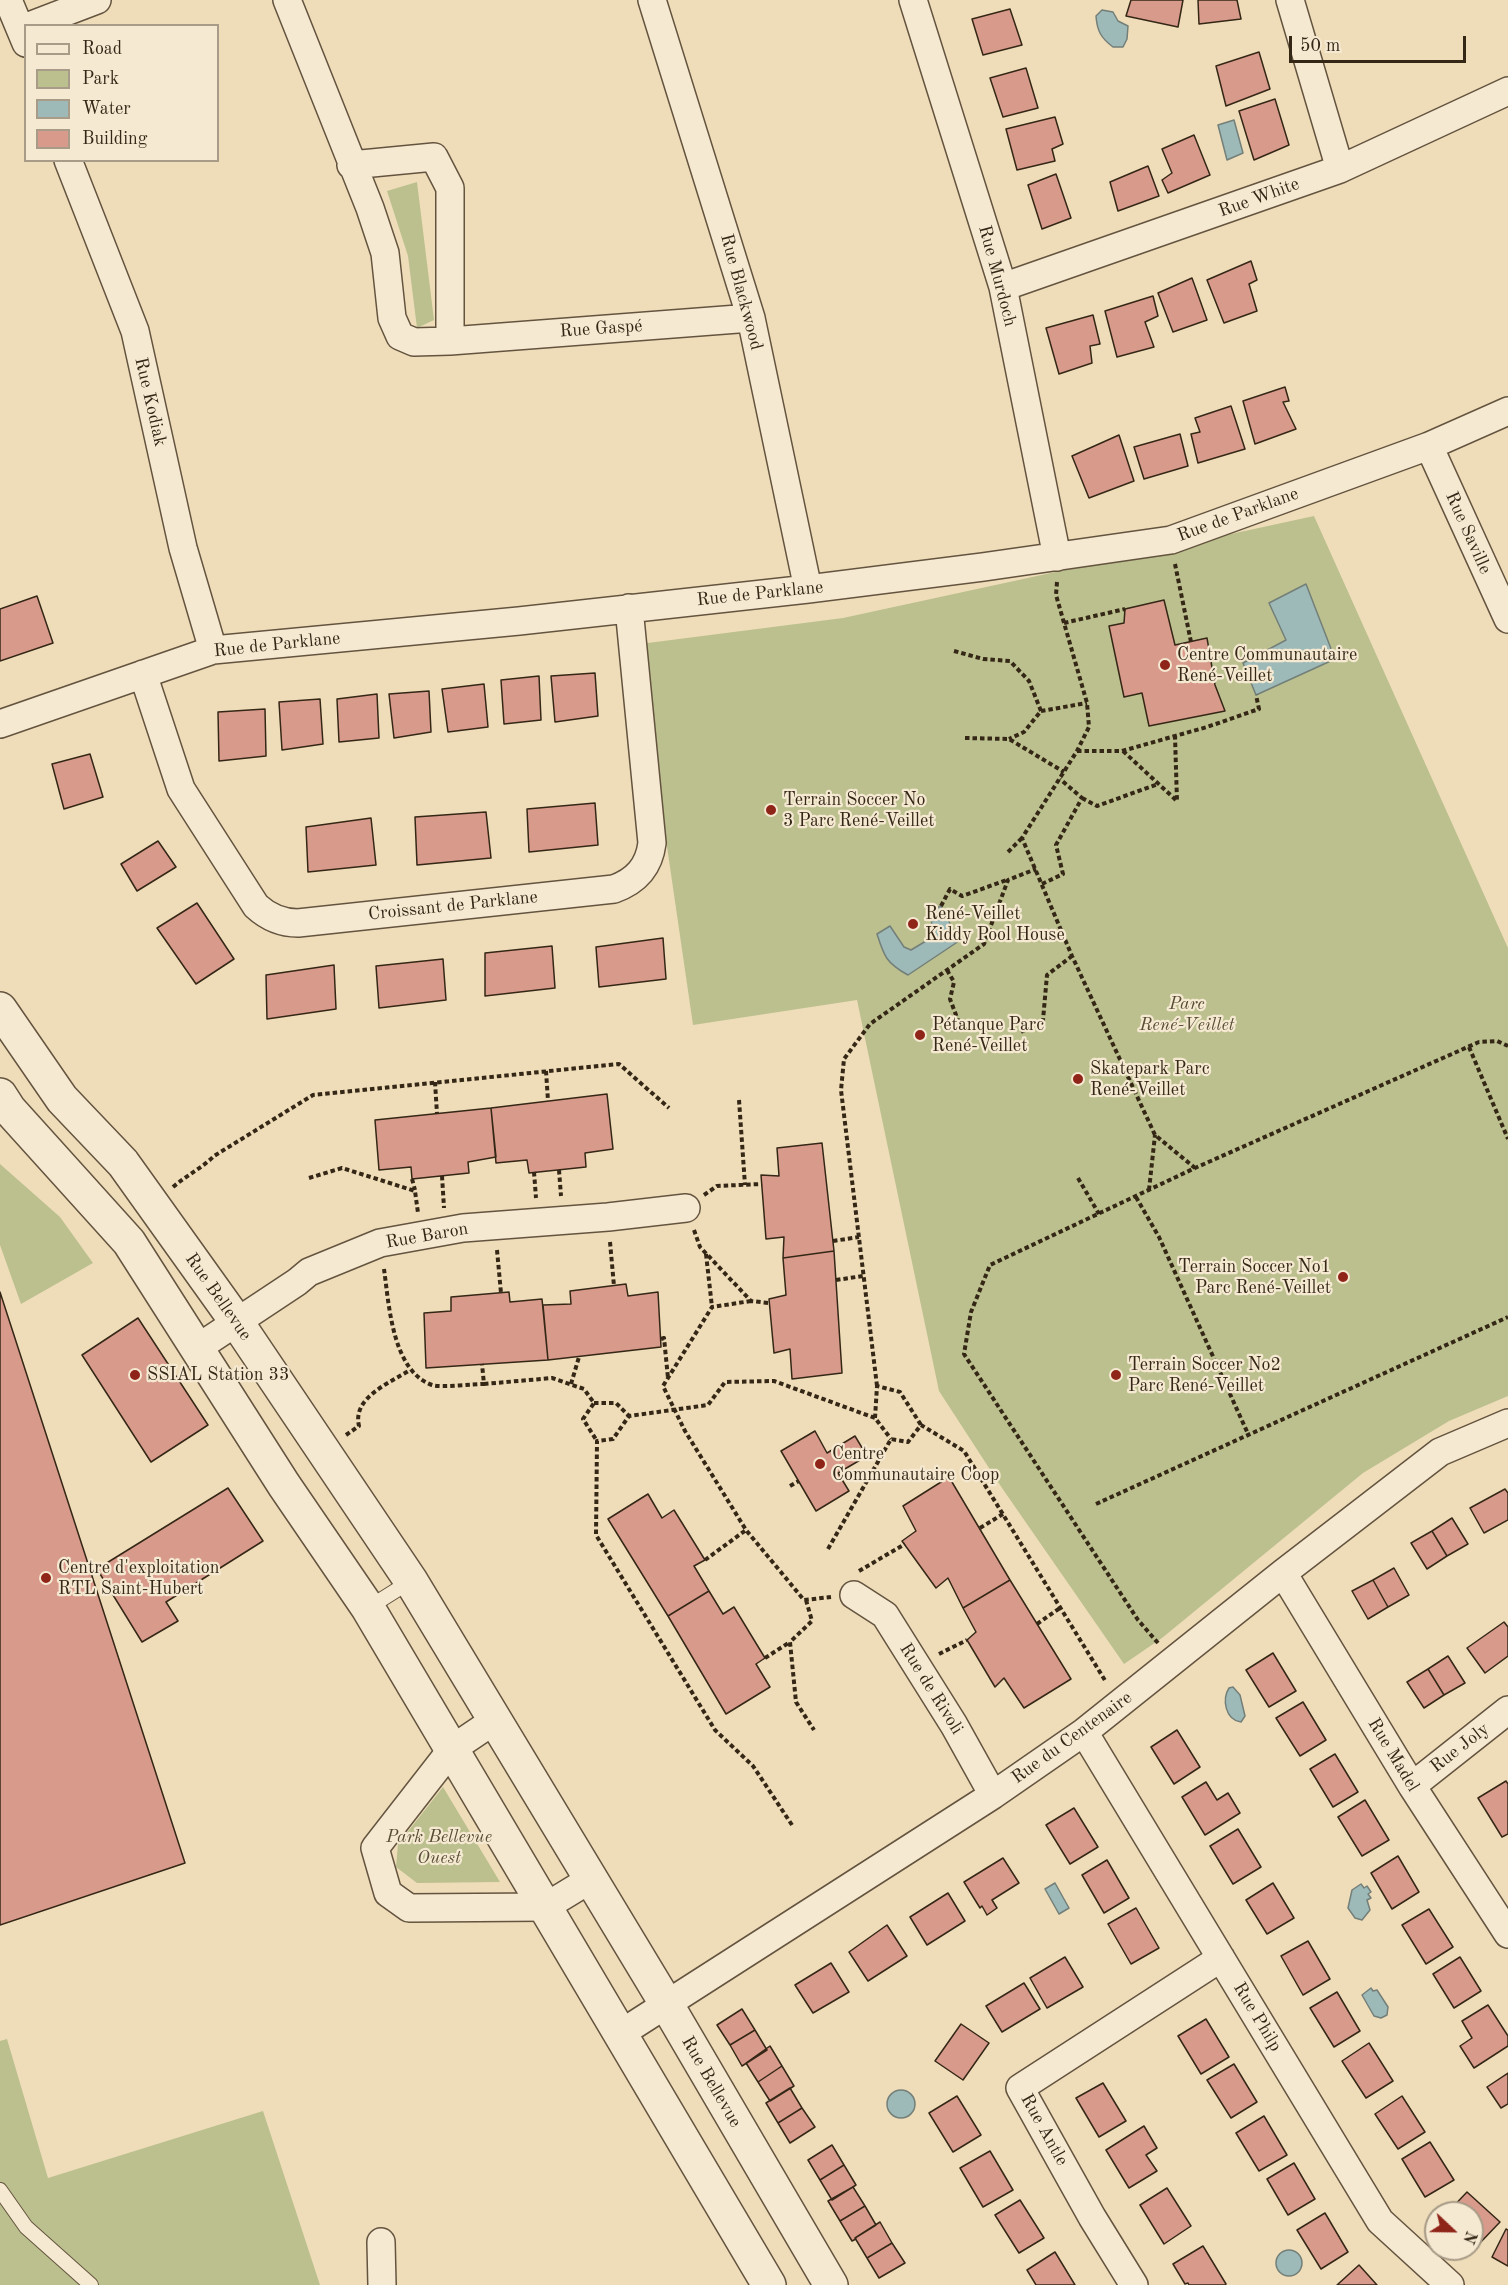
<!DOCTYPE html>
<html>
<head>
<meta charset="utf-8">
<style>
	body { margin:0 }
	#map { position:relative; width:1508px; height:2285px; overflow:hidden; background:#efddba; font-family:"Old Standard TT",serif }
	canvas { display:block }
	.legend { position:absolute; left:24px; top:24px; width:195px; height:138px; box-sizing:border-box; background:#f5e9d2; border:2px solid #a89b87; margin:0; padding:8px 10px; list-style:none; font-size:18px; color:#352716 }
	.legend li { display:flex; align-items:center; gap:12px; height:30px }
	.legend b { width:30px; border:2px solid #a89b87 }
	.north { position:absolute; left:1424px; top:2201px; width:60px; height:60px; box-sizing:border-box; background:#f5e9d2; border:2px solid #a89b87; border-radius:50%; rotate:112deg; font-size:16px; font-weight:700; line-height:24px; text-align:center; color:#352716 }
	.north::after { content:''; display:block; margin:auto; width:21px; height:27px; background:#8f2418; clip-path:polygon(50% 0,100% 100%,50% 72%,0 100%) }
	.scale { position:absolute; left:1289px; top:36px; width:177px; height:27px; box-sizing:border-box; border:3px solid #352716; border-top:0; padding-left:8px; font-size:18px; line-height:21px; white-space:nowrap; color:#352716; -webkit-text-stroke:4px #f5e9d2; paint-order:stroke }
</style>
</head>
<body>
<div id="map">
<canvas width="1508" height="2285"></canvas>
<ul class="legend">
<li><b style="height:8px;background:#f5e9d2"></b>Road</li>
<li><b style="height:16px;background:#bbc08e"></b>Park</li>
<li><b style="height:16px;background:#9dbab9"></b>Water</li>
<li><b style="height:16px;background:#d89a8b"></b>Building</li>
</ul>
<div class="north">N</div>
<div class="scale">50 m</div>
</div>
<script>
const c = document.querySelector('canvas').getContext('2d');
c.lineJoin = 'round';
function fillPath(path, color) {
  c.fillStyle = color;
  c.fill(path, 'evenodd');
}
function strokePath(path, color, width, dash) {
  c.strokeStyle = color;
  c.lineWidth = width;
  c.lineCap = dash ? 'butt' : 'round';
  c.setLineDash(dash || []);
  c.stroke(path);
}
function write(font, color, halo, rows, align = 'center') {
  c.font = font + ' "Old Standard TT",serif';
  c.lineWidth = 4.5;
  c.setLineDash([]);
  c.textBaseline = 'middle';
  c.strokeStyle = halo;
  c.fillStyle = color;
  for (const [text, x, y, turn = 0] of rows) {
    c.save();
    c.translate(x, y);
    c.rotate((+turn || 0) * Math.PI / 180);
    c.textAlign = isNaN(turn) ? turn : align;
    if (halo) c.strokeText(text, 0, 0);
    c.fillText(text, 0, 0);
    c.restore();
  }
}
fillPath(new Path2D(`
	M417 182 434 320 417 328 408 256 387 191Z
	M1314 516 1508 948V1396L1449 1421 1363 1473 1162 1638 1124 1664 1002 1488 939 1391 857 1000 693 1025 656 771 640 644 843 618Z
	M0 1164 60 1217 93 1263 21 1304 0 1245Z
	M443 1787 500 1882 417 1883 396 1867 398 1844Z
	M7 2039 48 2178 263 2111 320 2285H0V2041Z`), '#bbc08e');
const water = new Path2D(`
	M1102 10 1113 12 1118 21 1128 26 1127 39 1123 47H1113C1101 38 1097 31 1096 16Z
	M1234 120 1243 153 1227 160 1218 125Z
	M1306 584 1335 659 1256 695 1243 663 1286 640 1269 603Z
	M941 906 959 941 908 975C886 963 884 956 877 934L890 926 904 947 911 950 931 938 932 910Z
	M1233 1687 1240 1695 1245 1716 1241 1722C1225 1720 1222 1699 1229 1688Z
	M1055 1883 1069 1908 1059 1914 1045 1889Z
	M1361 1884 1364 1888 1367 1886 1371 1892 1368 1894 1371 1898 1367 1900 1370 1910 1362 1920 1355 1918 1348 1908 1352 1890Z
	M1371 1988 1373 1991 1377 1990 1388 2007 1387 2015 1381 2018 1374 2016 1362 1995Z
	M887 2104a14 14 0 1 1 28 0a14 14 0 1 1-28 0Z
	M1276 2263a13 13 0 1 1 26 0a13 13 0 1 1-26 0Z`);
fillPath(water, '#9dbab9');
strokePath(water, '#737f78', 1.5);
const building = new Path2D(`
	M1131 0H1183L1178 27 1126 16Z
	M1198 0H1237L1241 19 1199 24Z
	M1010 9 1022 45 983 55 972 19Z
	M1259 52 1270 89 1226 106 1216 66Z
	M1026 68 1038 108 1003 117 990 78Z
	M1275 99 1289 145 1254 160 1239 111Z
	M1055 117 1063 144 1052 149 1055 161 1017 170 1006 129Z
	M1194 135 1210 175 1168 193 1162 180 1172 173 1162 149Z
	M1148 166 1159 196 1118 211 1110 182Z
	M1056 174 1071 218 1042 229 1028 185Z
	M1251 261 1257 280 1249 284 1257 311 1224 323 1207 280Z
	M1192 278 1207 320 1173 332 1158 293Z
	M1153 296 1158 316 1145 322 1154 347 1117 357 1105 311Z
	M1093 315 1100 344 1090 346 1092 363 1059 374 1046 328Z
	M1285 387 1289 401 1283 402 1296 429 1255 444 1243 401Z
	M1231 406 1245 449 1198 463 1191 434 1200 432 1195 418Z
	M1180 434 1188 466 1144 479 1134 447Z
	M1119 435 1134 481 1089 498 1072 456Z
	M37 596 53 643 0 661V609Z
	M1164 600 1175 645 1207 638 1215 685 1225 711 1149 726 1142 693 1124 697 1109 626 1124 623 1125 609Z
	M595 673 598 716 555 722 551 676Z
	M539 676 541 720 504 724 501 680Z
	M484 684 488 727 448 732 442 689Z
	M429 691 431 732 394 738 389 694Z
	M377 694 379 738 339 742 337 699Z
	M320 699 323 744 282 750 279 702Z
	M265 709 266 756 219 761 218 712Z
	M90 754 103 797 64 809 52 764Z
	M595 803 598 845 529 852 527 809Z
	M486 812 491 858 417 865 415 817Z
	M371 818 376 865 308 872 306 827Z
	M158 841 176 867 137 891 121 864Z
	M197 903 234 959 196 984 157 928Z
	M663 938 666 979 599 987 596 947Z
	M552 946 555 988 485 996V953Z
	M443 959 446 1000 379 1008 376 966Z
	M334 965 336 1009 267 1019 266 975Z
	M607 1094 613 1149 585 1153 586 1167 529 1173 527 1160 496 1163 491 1108Z
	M491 1108 496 1157 468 1162 469 1173 412 1179 411 1167 379 1170 375 1120Z
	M822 1143 834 1251 783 1258 784 1237 766 1239 761 1175 779 1176 777 1148Z
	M834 1251 842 1373 792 1379 790 1349 774 1353 769 1299 786 1295 783 1258Z
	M626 1284 628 1296 658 1292 661 1347 548 1360 543 1305 571 1304 570 1291Z
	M0 1292 185 1863 0 1925Z
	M509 1292 510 1302 542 1299 548 1360 426 1368 424 1313 451 1311V1297Z
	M138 1318 208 1425 151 1462 82 1355Z
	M815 1431 827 1453 855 1436 867 1456 838 1473 849 1491 816 1511 781 1451Z
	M949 1477 1010 1580 963 1608 948 1578 936 1588 902 1541 916 1531 903 1506Z
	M228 1488 263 1541 166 1602 178 1621 142 1642 97 1569Z
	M1505 1489 1508 1493V1520L1484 1533 1470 1508Z
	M648 1494 662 1518 674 1510 705 1560 694 1566 709 1591 668 1616 608 1519Z
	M1452 1518 1468 1544 1447 1556 1432 1531Z
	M1432 1531 1447 1556 1427 1569 1411 1543Z
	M1394 1568 1409 1595 1388 1607 1373 1580Z
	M1010 1580 1071 1679 1024 1708 1004 1678 995 1687 967 1640 976 1632 963 1608Z
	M1373 1580 1388 1607 1368 1619 1352 1591Z
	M709 1591 723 1614 734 1607 765 1658 756 1664 770 1687 726 1714 668 1616Z
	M1504 1622 1508 1627V1656L1485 1673 1467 1648Z
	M1273 1653 1296 1691 1269 1707 1246 1670Z
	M1448 1656 1465 1683 1444 1695 1428 1669Z
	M1428 1669 1444 1695 1424 1708 1407 1682Z
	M1303 1702 1326 1740 1300 1756 1276 1718Z
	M1177 1730 1200 1767 1174 1784 1151 1747Z
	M1335 1754 1358 1792 1333 1807 1310 1769Z
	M1506 1781 1508 1784V1834L1502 1837 1478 1798Z
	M1206 1782 1217 1800 1228 1793 1240 1813 1205 1835 1182 1797Z
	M1365 1800 1389 1840 1362 1856 1338 1817Z
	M1074 1808 1098 1847 1070 1864 1046 1825Z
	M1238 1829 1261 1867 1233 1884 1210 1846Z
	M1398 1856 1419 1892 1392 1909 1371 1873Z
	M1003 1858 1019 1883 992 1900 997 1908 987 1915 982 1906 980 1908 964 1882Z
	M1107 1860 1129 1898 1104 1913 1082 1875Z
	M1273 1883 1294 1918 1267 1934 1246 1900Z
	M948 1893 965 1921 927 1945 910 1917Z
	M1136 1908 1159 1948 1131 1964 1108 1924Z
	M1429 1909 1453 1947 1426 1964 1402 1925Z
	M887 1925 907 1956 868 1981 849 1952Z
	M1308 1941 1330 1979 1303 1995 1281 1956Z
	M1065 1957 1083 1987 1047 2008 1030 1978Z
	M1460 1957 1481 1991 1454 2008 1433 1974Z
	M831 1963 849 1992 813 2013 795 1985Z
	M1024 1983 1040 2009 1002 2032 986 2006Z
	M1337 1992 1360 2031 1334 2047 1310 2008Z
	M1488 2005 1508 2036V2046L1474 2068 1460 2046 1472 2038 1462 2021Z
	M742 2009 755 2030 730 2045 717 2025Z
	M1206 2019 1229 2057 1201 2074 1178 2036Z
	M961 2024 989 2043 963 2080 935 2061Z
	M755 2030 767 2050 742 2066 730 2045Z
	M1369 2043 1393 2081 1366 2098 1342 2061Z
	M770 2046 782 2066 758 2082 746 2063Z
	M1234 2064 1257 2102 1231 2118 1207 2080Z
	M782 2066 794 2086 770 2101 758 2082Z
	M1508 2073V2104L1501 2108 1487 2087Z
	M1103 2083 1126 2121 1099 2137 1076 2098Z
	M790 2088 802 2108 778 2123 766 2103Z
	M957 2096 981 2135 953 2152 929 2113Z
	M1402 2096 1425 2132 1398 2149 1375 2114Z
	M802 2108 815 2127 790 2143 778 2123Z
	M1264 2116 1287 2155 1259 2171 1236 2133Z
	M1144 2126 1157 2148 1146 2155 1157 2171 1129 2188 1106 2150Z
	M1430 2142 1454 2180 1425 2197 1402 2159Z
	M832 2145 844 2165 820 2180 808 2160Z
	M990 2151 1013 2190 983 2207 960 2168Z
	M1294 2163 1315 2199 1288 2215 1267 2179Z
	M844 2165 856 2185 832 2200 820 2180Z
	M853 2187 865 2206 840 2221 828 2201Z
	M1167 2188 1191 2226 1164 2244 1140 2205Z
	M1467 2192 1500 2222 1478 2245 1472 2240V2213H1447Z
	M1020 2200 1044 2238 1019 2253 995 2215Z
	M865 2206 876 2225 855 2238 856 2239 852 2241 840 2221Z
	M1325 2213 1348 2252 1321 2269 1297 2230Z
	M880 2222 892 2243 867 2258 855 2238Z
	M1506 2229 1508 2230V2266L1492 2257Z
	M892 2243 905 2263 879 2278 867 2258Z
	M1203 2246 1226 2284 1225 2285H1189L1188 2283 1185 2284 1173 2264Z
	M1055 2252 1075 2285H1036L1027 2270Z
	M1359 2265 1377 2285H1337Z`);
fillPath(building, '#d89a8b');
strokePath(building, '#352716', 1.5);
const service = new Path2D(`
	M368 1608 411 1581
	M0 2190 26 2227 91 2285`);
const minor = new Path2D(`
	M8 0 26 43
	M287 0 370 208 385 253 392 318 400 336 414 342 450 341 751 318
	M652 0 751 318 808 589
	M913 0 1003 287 1057 557
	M1290 0 1340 169
	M29 26 97 0
	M68 160 135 331 183 548 213 650
	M351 165 434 157 450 188V341
	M1003 287 1340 169 1508 91
	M1429 446 1508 619
	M143 674 181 789 256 906C268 917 282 923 298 923L614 889C636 881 649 867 652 843L629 608
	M0 724 213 650 519 621 808 589 983 567 1171 540 1429 446 1508 411
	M196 1349 297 1282 309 1272 380 1243 463 1228 608 1217 686 1208
	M1283 1573 1412 1786 1508 1934
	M854 1595 885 1615 954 1725 993 1795
	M495 1720 452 1749 375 1848 388 1893 409 1908 545 1907 591 1879
	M1084 1732 1380 2221 1450 2285
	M1412 1786 1508 1710
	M620 2034 993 1795 1084 1732 1283 1573 1440 1452 1508 1423
	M381 2242 382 2285
	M1134 2285 1092 2217 1020 2088 1221 1958`);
const tertiary = new Path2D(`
	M0 1009 62 1099 123 1163 236 1321 411 1581 667 2005 831 2285
	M0 1095 9 1109 129 1242 284 1485 368 1608 769 2285`);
strokePath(service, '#64543f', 16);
strokePath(minor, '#64543f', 30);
strokePath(tertiary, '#64543f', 36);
strokePath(new Path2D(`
	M1175 564 1191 642
	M1057 582 1056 595 1087 703 1089 727 1077 751 1022 838 1072 956 1155 1135 1195 1168
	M1064 623 1125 609
	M954 651 983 659 1010 661 1029 681 1041 711 1024 732 1009 739
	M1041 711 1087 703
	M965 738 1009 739 1064 772
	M1077 751H1122L1207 727 1259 709 1256 695
	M1123 751 1177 801 1175 736
	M1082 798 1097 806 1158 784
	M1008 852 1022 838
	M1042 884 1063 874 1056 845 1082 798 1060 779
	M941 906 950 889 962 896 1007 880
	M947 970 954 982 950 999 959 1023
	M1021 1032 1043 1020 1047 975 1072 956
	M1469 1047 1508 1139
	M546 1071 548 1101
	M435 1082 437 1114
	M739 1100 745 1185
	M559 1170 561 1196
	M534 1172 536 1198
	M442 1176 444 1208
	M309 1178 342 1168 415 1191 418 1213
	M1078 1178 1099 1214
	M412 1179 415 1190
	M173 1187C187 1175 202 1168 214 1156L313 1095 619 1064 669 1108
	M1149 1190 1155 1135
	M704 1195 717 1186 762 1184
	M1136 1197 1159 1237 1249 1436
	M694 1230 700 1247 751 1301 769 1303
	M833 1241 859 1237
	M610 1242 614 1286
	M497 1250 501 1293
	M706 1254 712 1307
	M384 1269C389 1304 392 1371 432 1385 441 1388 473 1384 484 1384L482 1364
	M836 1280 863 1276
	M751 1301 712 1307 663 1386 685 1431 746 1530 804 1600 831 1597
	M661 1339 664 1338 668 1378
	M484 1384 552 1378 584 1389 594 1403 583 1419 597 1441
	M571 1384 579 1357
	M877 1386 841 1090 844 1059 870 1024 984 944 1008 880 1036 869
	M594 1403H616L629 1416
	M875 1418 877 1386 900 1392 921 1425
	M346 1435 359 1426C352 1397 390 1383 410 1370
	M790 1486 799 1481
	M1096 1504 1508 1317
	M980 1528 1003 1514
	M828 1549 891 1439 908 1442 921 1425 964 1451 1106 1682
	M705 1560 746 1530
	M859 1571 905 1544
	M806 1600 812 1621 790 1642 796 1702 814 1730
	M1037 1624 1060 1608
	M1158 1643 1138 1620 964 1354 971 1312 990 1265 1195 1168 1479 1042 1497 1041 1508 1046
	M939 1654 967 1640
	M765 1658 790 1642
	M792 1825 753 1766 715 1730 596 1535 597 1441 613 1439 629 1416 708 1405 725 1382 774 1381 875 1418 891 1439`), '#352716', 4, [4.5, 3]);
strokePath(service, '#f5e9d2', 14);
strokePath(minor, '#f5e9d2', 27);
strokePath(tertiary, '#f5e9d2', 33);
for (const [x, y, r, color] of [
	[1165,665,6,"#8f2418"],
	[771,810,6,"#8f2418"],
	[913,924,6,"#8f2418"],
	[920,1035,6,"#8f2418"],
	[1078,1079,6,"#8f2418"],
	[1343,1277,6,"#8f2418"],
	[135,1375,6,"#8f2418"],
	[1116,1375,6,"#8f2418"],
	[820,1464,6,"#8f2418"],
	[46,1578,6,"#8f2418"]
]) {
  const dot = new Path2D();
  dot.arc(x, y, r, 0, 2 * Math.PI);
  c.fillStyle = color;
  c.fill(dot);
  strokePath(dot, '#f5e9d2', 2);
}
write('18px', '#352716', '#f5e9d2', [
	["Rue White",1259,198,-20],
	["Rue Murdoch",997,276,75],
	["Rue Blackwood",741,292,75],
	["Rue Gaspé",601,329,-4],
	["Rue Kodiak",150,402,77],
	["Rue de Parklane",1238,515,-20],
	["Rue Saville",1468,533,66],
	["Rue de Parklane",760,594,-6],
	["Rue de Parklane",277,645,-6],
	["Croissant de Parklane",453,906,-6],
	["Rue Baron",427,1236,-10],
	["Rue Bellevue",218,1297,55],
	["Rue de Rivoli",931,1689,58],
	["Rue du Centenaire",1072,1738,-36],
	["Rue Joly",1460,1748,-38],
	["Rue Madel",1393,1755,59],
	["Rue Philp",1257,2017,59],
	["Rue Bellevue",711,2082,60],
	["Rue Antle",1044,2130,61]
]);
write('18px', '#352716', '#f5e9d2', [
	["Centre Communautaire",1177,655],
	["René-Veillet",1177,676],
	["Terrain Soccer No",783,800],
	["3 Parc René-Veillet",783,821],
	["René-Veillet",925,914],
	["Kiddy Pool House",925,935],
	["Pétanque Parc",932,1025],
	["René-Veillet",932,1046],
	["Skatepark Parc",1090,1069],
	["René-Veillet",1090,1090],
	["Terrain Soccer No1",1331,1267,"right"],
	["Parc René-Veillet",1331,1288,"right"],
	["Terrain Soccer No2",1128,1365],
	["Parc René-Veillet",1128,1386],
	["SSIAL Station 33",147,1375],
	["Centre",832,1454],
	["Communautaire Coop",832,1475],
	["Centre d'exploitation",58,1568],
	["RTL Saint-Hubert",58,1589]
], 'left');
write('italic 18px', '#564d34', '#f5e9d2', [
	["Parc",1187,1004],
	["René-Veillet",1187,1025],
	["Park Bellevue",439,1837],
	["Ouest",439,1858]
]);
</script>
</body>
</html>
